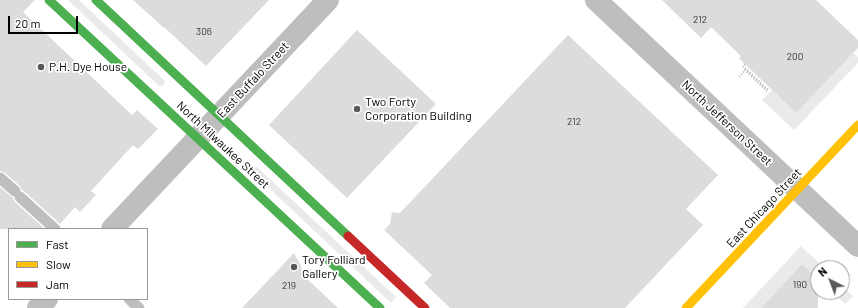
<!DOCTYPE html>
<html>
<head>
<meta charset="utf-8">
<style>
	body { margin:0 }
	#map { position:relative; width:858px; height:308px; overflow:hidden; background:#fff; font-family:Barlow,sans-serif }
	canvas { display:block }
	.legend { position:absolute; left:8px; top:228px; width:140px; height:72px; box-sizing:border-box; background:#fff; border:1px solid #999; margin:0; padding:5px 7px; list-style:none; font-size:12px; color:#000 }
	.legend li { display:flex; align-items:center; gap:8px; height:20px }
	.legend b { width:20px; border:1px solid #999 }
	.north { position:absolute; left:810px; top:260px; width:40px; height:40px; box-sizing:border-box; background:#fff; border:1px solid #999; border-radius:50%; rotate:318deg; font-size:11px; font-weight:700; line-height:16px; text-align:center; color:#000 }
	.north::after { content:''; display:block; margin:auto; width:14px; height:18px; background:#595959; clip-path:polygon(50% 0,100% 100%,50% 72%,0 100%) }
	.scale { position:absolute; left:8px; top:16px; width:70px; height:18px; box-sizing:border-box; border:2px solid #000; border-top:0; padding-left:5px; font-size:12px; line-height:14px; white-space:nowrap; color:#000; -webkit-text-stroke:3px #fff; paint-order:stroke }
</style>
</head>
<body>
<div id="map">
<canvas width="858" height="308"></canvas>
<ul class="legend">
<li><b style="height:5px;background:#4caf50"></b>Fast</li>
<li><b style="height:5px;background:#ffc107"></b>Slow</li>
<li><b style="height:5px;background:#c62828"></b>Jam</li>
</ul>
<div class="north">N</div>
<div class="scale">20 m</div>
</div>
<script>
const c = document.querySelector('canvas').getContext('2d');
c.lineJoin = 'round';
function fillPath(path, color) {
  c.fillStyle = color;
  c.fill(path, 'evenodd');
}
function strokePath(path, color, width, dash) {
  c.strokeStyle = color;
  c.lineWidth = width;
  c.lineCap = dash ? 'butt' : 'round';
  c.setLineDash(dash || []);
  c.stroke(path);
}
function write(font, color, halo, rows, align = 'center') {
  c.font = font + ' Barlow,sans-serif';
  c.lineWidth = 3.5;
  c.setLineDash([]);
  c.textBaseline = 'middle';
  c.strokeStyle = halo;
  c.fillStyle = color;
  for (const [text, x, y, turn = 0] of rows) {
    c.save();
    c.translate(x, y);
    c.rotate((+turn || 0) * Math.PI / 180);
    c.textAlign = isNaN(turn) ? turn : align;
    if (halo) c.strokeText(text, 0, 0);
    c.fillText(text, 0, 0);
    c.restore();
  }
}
fillPath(new Path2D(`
	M68 0H79L165 81 164 83 165 84 163 86 162 85 160 87Z
	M853 53 858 57V63L794 130 762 100 772 90 796 113Z
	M254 167 255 168 257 167 396 297 391 303 252 172 253 171 252 169Z
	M801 246 824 268H818V279L802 264 761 308H743Z
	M842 285 853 296 845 304 832 292H842Z`), '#eaeaea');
fillPath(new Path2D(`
	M0 0H35L23 12 132 115 137 110 158 129 138 149 133 145 91 191 96 195 80 212 75 207 60 224 25 192 22 190 20 186 5 173 0 171Z
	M133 0H269L206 66 164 27V28Z
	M662 0H816L858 40V48L796 113 745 64 739 58 741 56 711 27 701 38Z
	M357 30 436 104 347 198 269 125Z
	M568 35 718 175 686 209 703 225 625 308H450L424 283 432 275 384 230 390 224 392 212 400 213Z
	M0 187 13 198 15 202 45 229H0Z
	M294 253 301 266 302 274 338 308H242Z
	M802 264 818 279V308H761Z`), '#dcdcdc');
strokePath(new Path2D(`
	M745 64 743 66 768 90 767 91
	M739 77 745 70 767 91`), '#b8b8b8', 2.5, [1, 2]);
strokePath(new Path2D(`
	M0 178 15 191
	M20 197 55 229
	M129 299 139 308`), '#bebebe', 11);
strokePath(new Path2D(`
	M596 0 858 246
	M112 229 328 0
	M38 308 47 299`), '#bebebe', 22);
strokePath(new Path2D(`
	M49 0 380 308
	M96 0 348 236`), '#4caf50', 9);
strokePath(new Path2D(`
	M686 308 858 125`), '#ffc107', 9);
strokePath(new Path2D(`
	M348 236 425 308`), '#c62828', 9);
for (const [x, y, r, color] of [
	[41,67,4,"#595959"],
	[357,109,4,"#595959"],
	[294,267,4,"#595959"]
]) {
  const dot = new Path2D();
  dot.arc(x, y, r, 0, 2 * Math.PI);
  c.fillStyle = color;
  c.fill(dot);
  strokePath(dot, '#fff', 1.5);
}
write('10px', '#373737', null, [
	["212",700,20],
	["306",204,32],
	["200",795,57],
	["212",574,122],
	["190",800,285],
	["219",289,286]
]);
write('12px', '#000', '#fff', [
	["P.H. Dye House",49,67],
	["Two Forty",365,102],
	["Corporation Building",365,116],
	["Tory Folliard",302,260],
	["Gallery",302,274]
], 'left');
write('12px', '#000', '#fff', [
	["East Buffalo Street",253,80,-47],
	["North Jefferson Street",727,123,43],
	["North Milwaukee Street",223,145,43],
	["East Chicago Street",764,208,-47]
]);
</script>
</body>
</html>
